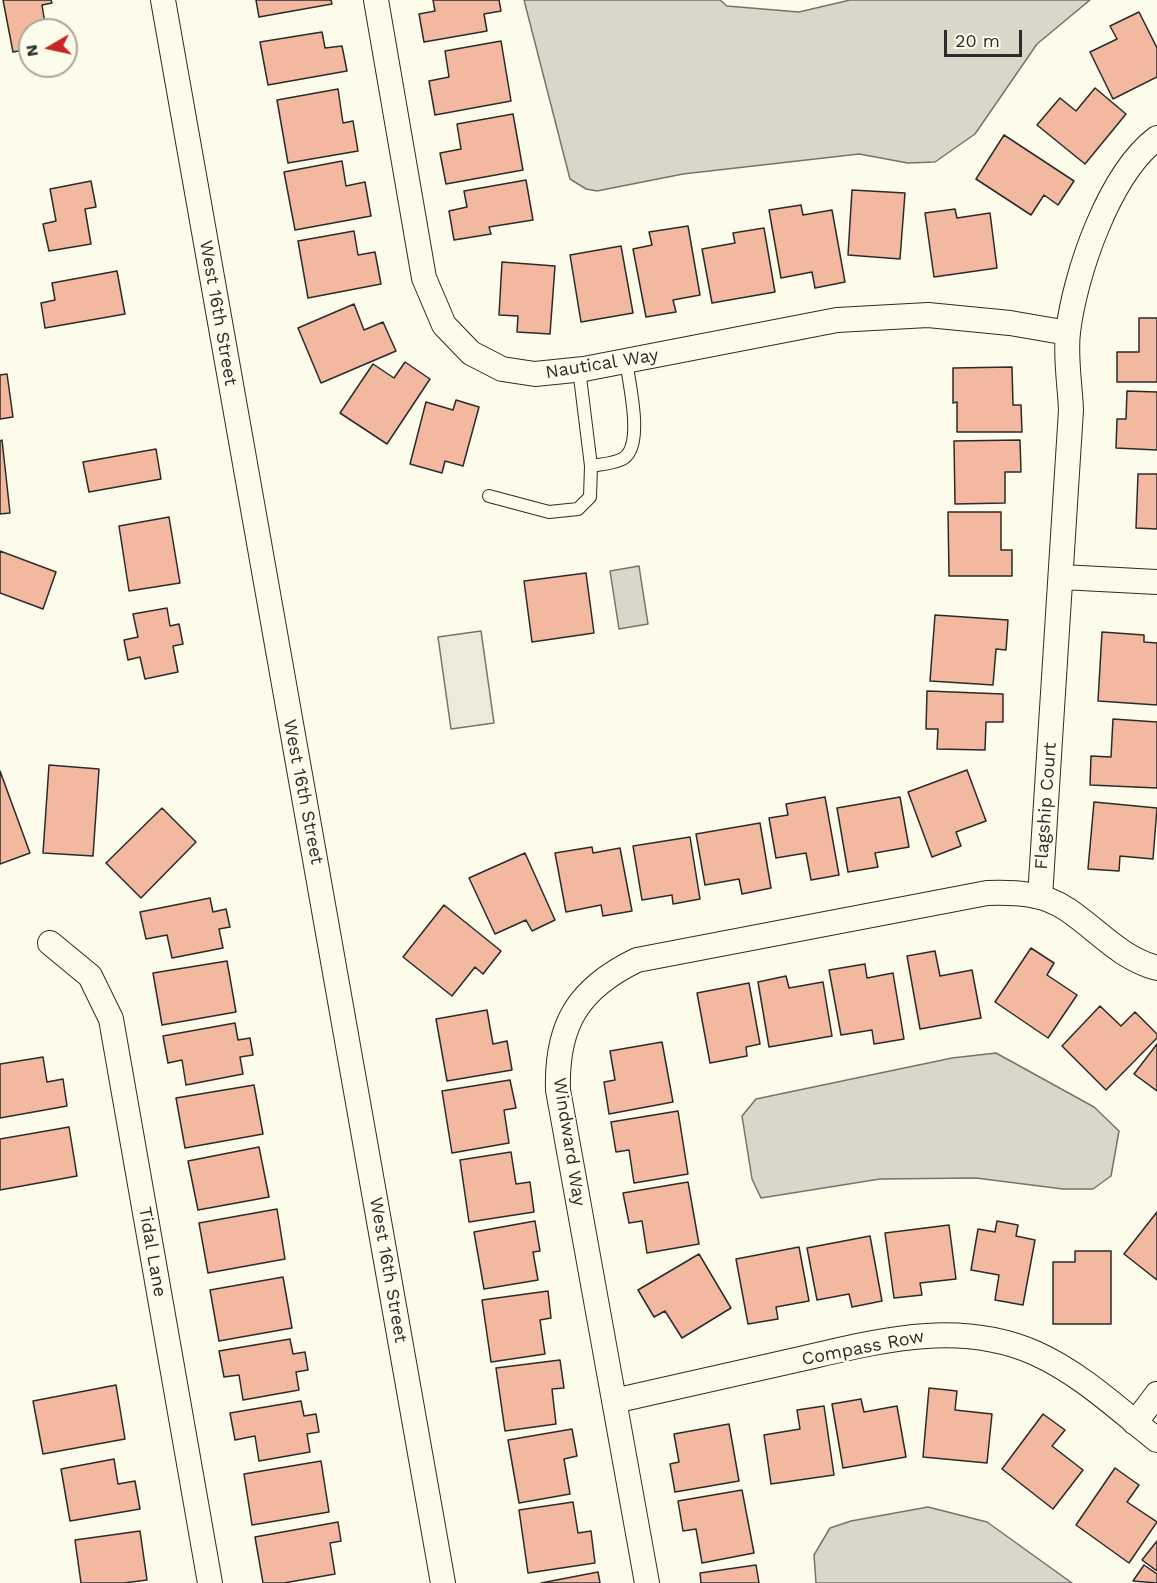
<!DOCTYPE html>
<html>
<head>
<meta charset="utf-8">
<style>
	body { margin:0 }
	#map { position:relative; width:1157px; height:1583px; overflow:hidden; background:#fdfbea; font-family:"Work Sans",sans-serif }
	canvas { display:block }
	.north { position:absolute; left:18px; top:18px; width:60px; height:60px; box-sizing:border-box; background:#fdfbea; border:2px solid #a9a89e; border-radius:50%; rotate:261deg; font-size:16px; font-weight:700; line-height:24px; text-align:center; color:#2b2b2b }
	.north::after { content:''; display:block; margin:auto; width:21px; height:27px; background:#c62828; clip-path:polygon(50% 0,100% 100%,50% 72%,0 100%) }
	.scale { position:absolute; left:944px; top:30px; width:78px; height:27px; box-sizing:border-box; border:3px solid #2b2b2b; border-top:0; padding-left:8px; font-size:18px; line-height:21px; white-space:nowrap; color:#2b2b2b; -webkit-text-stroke:4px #fdfbea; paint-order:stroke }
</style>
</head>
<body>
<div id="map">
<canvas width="1157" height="1583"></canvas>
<div class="north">N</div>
<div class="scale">20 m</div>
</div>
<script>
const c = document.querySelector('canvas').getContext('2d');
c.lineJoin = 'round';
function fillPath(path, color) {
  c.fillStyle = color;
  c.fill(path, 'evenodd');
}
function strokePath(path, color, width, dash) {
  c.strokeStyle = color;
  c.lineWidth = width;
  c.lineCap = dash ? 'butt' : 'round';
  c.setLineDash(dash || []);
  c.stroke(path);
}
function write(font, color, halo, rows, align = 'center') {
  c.font = font + ' "Work Sans",sans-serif';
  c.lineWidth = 4.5;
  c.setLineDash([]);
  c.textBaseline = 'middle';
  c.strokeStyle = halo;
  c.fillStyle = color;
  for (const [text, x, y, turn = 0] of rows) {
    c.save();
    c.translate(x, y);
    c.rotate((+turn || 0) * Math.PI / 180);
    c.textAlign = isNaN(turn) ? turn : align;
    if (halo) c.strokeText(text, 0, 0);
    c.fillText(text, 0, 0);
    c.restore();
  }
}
const green = new Path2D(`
	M481 631 494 723 451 729 438 637Z`);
fillPath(green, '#ecebdb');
strokePath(green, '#74746e', 1.5);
const water = new Path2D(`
	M524 0H720L727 6 799 12 850 0H1090L1037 44 975 134 935 162 908 163 859 154 683 174 597 191 586 189 570 179Z
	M639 566 648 624 619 629 610 571Z
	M996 1053 1094 1107 1119 1131 1111 1176 1093 1189H1063L976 1178 880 1179 761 1198 752 1179 742 1116 756 1099 952 1058Z
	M928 1507 987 1522 1072 1583H816L814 1555 830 1528 851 1521Z`);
fillPath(water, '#d8d7c9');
strokePath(water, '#74746e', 1.5);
const building = new Path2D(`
	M3 0H51L52 3 42 5 46 30H30V49L13 52Z
	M256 0H331L332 4 259 17Z
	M433 0H499L501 11 484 14 487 31 424 42 419 14 435 11Z
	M1139 12 1157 48V77L1113 99 1090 52 1117 39 1110 26Z
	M322 32 325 48 342 46 347 71 268 85 260 42Z
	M501 41 511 101 435 115 429 81 449 77 445 51Z
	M1095 88 1126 114 1085 164 1037 125 1060 98 1076 111Z
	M338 89 343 123 353 121 358 151 288 163 277 100Z
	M513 114 523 170 446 184 440 153 461 149 457 124Z
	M1004 135 1074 181 1058 205 1044 195 1031 215 976 179Z
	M342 161 346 186 365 182 371 216 295 230 284 172Z
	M526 180 533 220 489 227 491 234 454 240 449 211 467 207 464 191Z
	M91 181 96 207 85 209 91 244 49 251 43 224 56 221 50 189Z
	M852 190 905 193 900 259 848 255Z
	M801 205 803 215 832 210 845 282 815 288 812 272 781 278 769 210Z
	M955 209 957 218 990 213 997 268 934 277 925 213Z
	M688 226 700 295 673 300 676 312 646 317 633 249 652 245 649 232Z
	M764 228 775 292 712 303 702 249 735 243 733 233Z
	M354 231 358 255 375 252 381 284 308 298 298 241Z
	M621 246 633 313 581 322 570 255Z
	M502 262 555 266 550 334 517 332 518 316 499 315Z
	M117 271 125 314 45 328 41 303 55 300 52 283Z
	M354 304 364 330 383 322 396 351 321 383 298 328Z
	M1139 318H1157V382H1117V352H1139Z
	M405 362 430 379 387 444 340 413 373 364 394 378Z
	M1012 367 1013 405H1021L1022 432H957V402L953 403V368Z
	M7 374 13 417 0 419V375Z
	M1127 391 1157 392V450L1116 448 1117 419H1126Z
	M456 400 479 407 463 466 445 461 442 473 410 464 426 402 453 410Z
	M2 440 10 513 0 514V441Z
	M1020 440 1021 472H1005V503L955 504 954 441Z
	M156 449 161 479 89 492 83 462Z
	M1138 474H1157V529L1136 528Z
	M948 512H1001V550H1012V576H949Z
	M169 517 180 583 129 591 119 526Z
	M0 551 56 572 43 609 0 593Z
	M586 573 594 633 532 642 524 581Z
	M167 608 170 626 179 624 183 644 173 646 178 672 145 679 140 657 128 660 124 640 138 637 133 614Z
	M935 615 1008 620 1006 650 996 649 993 685 930 681Z
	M1102 632 1144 635V642L1157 643V705L1098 701Z
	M927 691 1003 694V722H986L985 750 937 749 938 729H926Z
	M1113 719 1157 722V788L1090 785 1091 756 1111 757Z
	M49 765 99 769 93 856 43 853Z
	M967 770 986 821 956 832 961 846 932 857 908 792Z
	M0 771 30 853 0 864Z
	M825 797 839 875 811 880 806 853 776 858 769 818 788 815 786 804Z
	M900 797 909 847 875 853 878 867 848 872 837 808Z
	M1094 802 1157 808 1153 859 1120 856 1119 871 1088 869Z
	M162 808 196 842 141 898 106 863Z
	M760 823 771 888 742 894 739 879 705 885 696 834Z
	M690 837 700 899 673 904 672 895 642 900 633 846Z
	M592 847 593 853 620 848 632 911 603 916 601 905 566 912 555 853Z
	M525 853 555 920 532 931 526 920 495 934 469 878Z
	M210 898 213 912 226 909 230 927 219 929 223 948 172 958 167 935 146 939 140 912Z
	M444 905 501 951 483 974 475 967 452 996 403 957Z
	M1031 948 1054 963 1047 975 1077 995 1048 1038 995 1002Z
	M935 951 940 976 972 970 981 1018 920 1029 907 956Z
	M227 961 236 1012 162 1025 153 973Z
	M865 964 867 978 893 973 904 1039 874 1044 872 1030 841 1035 829 970Z
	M786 976 789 988 823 982 832 1036 769 1047 758 982Z
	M749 983 760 1044 746 1047 747 1056 710 1063 697 993Z
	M1100 1006 1121 1026 1135 1012 1157 1034V1038L1106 1090 1062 1046Z
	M487 1010 493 1044 507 1041 512 1070 447 1081 436 1019Z
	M235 1023 238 1040 250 1038 253 1055 240 1057 243 1074 186 1085 182 1060 168 1063 163 1036Z
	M662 1042 673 1102 609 1114 604 1082 615 1080 610 1051Z
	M1157 1044V1091L1134 1074Z
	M43 1057 47 1082 63 1079 67 1106 0 1118V1064Z
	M510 1080 516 1108 504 1110 509 1143 452 1153 442 1091Z
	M254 1085 263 1134 185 1148 176 1098Z
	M678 1111 688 1174 634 1183 629 1150 616 1152 611 1122Z
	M69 1127 77 1176 0 1190V1139Z
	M259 1147 269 1197 198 1210 188 1161Z
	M511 1152 516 1184 530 1182 534 1212 469 1222 460 1160Z
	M688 1182 699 1244 647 1253 642 1221 629 1223 623 1193Z
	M277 1209 285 1259 208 1273 199 1223Z
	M1157 1212V1280L1124 1254Z
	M535 1221 540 1251 533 1252 538 1280 484 1289 474 1232Z
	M997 1221 1018 1225 1016 1236 1035 1240 1023 1305 995 1300 999 1275 971 1270 978 1229 995 1232Z
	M949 1225 956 1279 920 1283 922 1295 894 1298 885 1233Z
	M870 1236 882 1301 852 1307 849 1294 817 1300 807 1248Z
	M799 1247 809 1301 776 1307 778 1319 748 1324 736 1259Z
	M1075 1251H1111V1324H1053V1262H1075Z
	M699 1254 731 1308 682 1338 665 1311 654 1317 638 1290Z
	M283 1277 292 1328 219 1341 210 1290Z
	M548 1291 551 1318 540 1320 545 1354 491 1362 482 1300Z
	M290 1339 293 1354 305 1352 308 1370 296 1372 299 1390 243 1400 239 1375 224 1377 219 1351Z
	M560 1360 564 1388 552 1389 556 1424 505 1431 496 1368Z
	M116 1385 125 1439 43 1454 33 1401Z
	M929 1388 957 1391 955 1410 992 1414 987 1463 923 1457Z
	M861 1399 864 1412 897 1406 906 1457 843 1468 832 1404Z
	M301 1401 304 1416 316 1414 319 1432 307 1434 310 1452 259 1461 255 1436 235 1440 230 1413Z
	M824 1406 834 1475 771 1484 764 1435 800 1429 797 1410Z
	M1043 1414 1065 1430 1052 1446 1083 1470 1053 1509 1002 1469Z
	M729 1424 739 1481 675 1492 670 1464 679 1462 674 1434Z
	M572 1429 577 1456 564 1459 570 1494 519 1503 508 1440Z
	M114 1459 118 1484 135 1481 140 1509 70 1521 61 1469Z
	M321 1461 329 1512 252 1525 244 1474Z
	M1115 1468 1139 1485 1127 1502 1157 1522 1129 1563 1076 1525Z
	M742 1490 754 1553 702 1563 696 1529 683 1531 678 1501Z
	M573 1502 578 1533 591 1531 595 1563 528 1573 519 1510Z
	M338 1522 341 1541 330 1543 335 1574 284 1583H263L255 1537Z
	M140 1531 147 1580 124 1583H81L75 1540Z
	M1157 1541V1571L1142 1560Z
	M756 1565 759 1583H701L700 1573Z
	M1144 1565 1157 1574V1583L1133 1581Z
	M598 1572 600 1583H541Z`);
fillPath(building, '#f2b8a0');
strokePath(building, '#2b2b2b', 1.5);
const service = new Path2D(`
	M591 466C601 464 615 464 624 458 644 444 629 383 626 361
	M489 496 549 512 578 509 590 497 591 466 579 369`);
const minor = new Path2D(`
	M163 0 443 1583
	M376 0 424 278 444 325 471 353 502 369 535 374 584 369 837 320 928 315 1010 323 1068 333
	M1062 577 1157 582
	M1040 897 1071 410C1070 385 1065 357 1068 332 1075 274 1109 174 1157 138
	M50 943 90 976 111 1019 210 1583
	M614 1401C671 1388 729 1375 787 1362 869 1344 953 1317 1035 1353 1080 1373 1118 1409 1157 1440
	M1135 1423 1157 1394
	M647 1583 558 1090C556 1024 579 988 637 960L987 893C1015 892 1044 893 1068 910 1099 931 1120 958 1157 968`);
strokePath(service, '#2b2b2b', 14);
strokePath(minor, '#2b2b2b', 26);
strokePath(service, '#fdfbea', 12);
strokePath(minor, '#fdfbea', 24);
write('18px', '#2b2b2b', '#fdfbea', [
	["West 16th Street",218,313,80],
	["Nautical Way",602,364,-9],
	["West 16th Street",303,792,79],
	["Flagship Court",1046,806,-86],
	["Windward Way",569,1142,81],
	["Tidal Lane",152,1252,80],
	["West 16th Street",388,1270,80],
	["Compass Row",863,1348,-11]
]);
</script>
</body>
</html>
